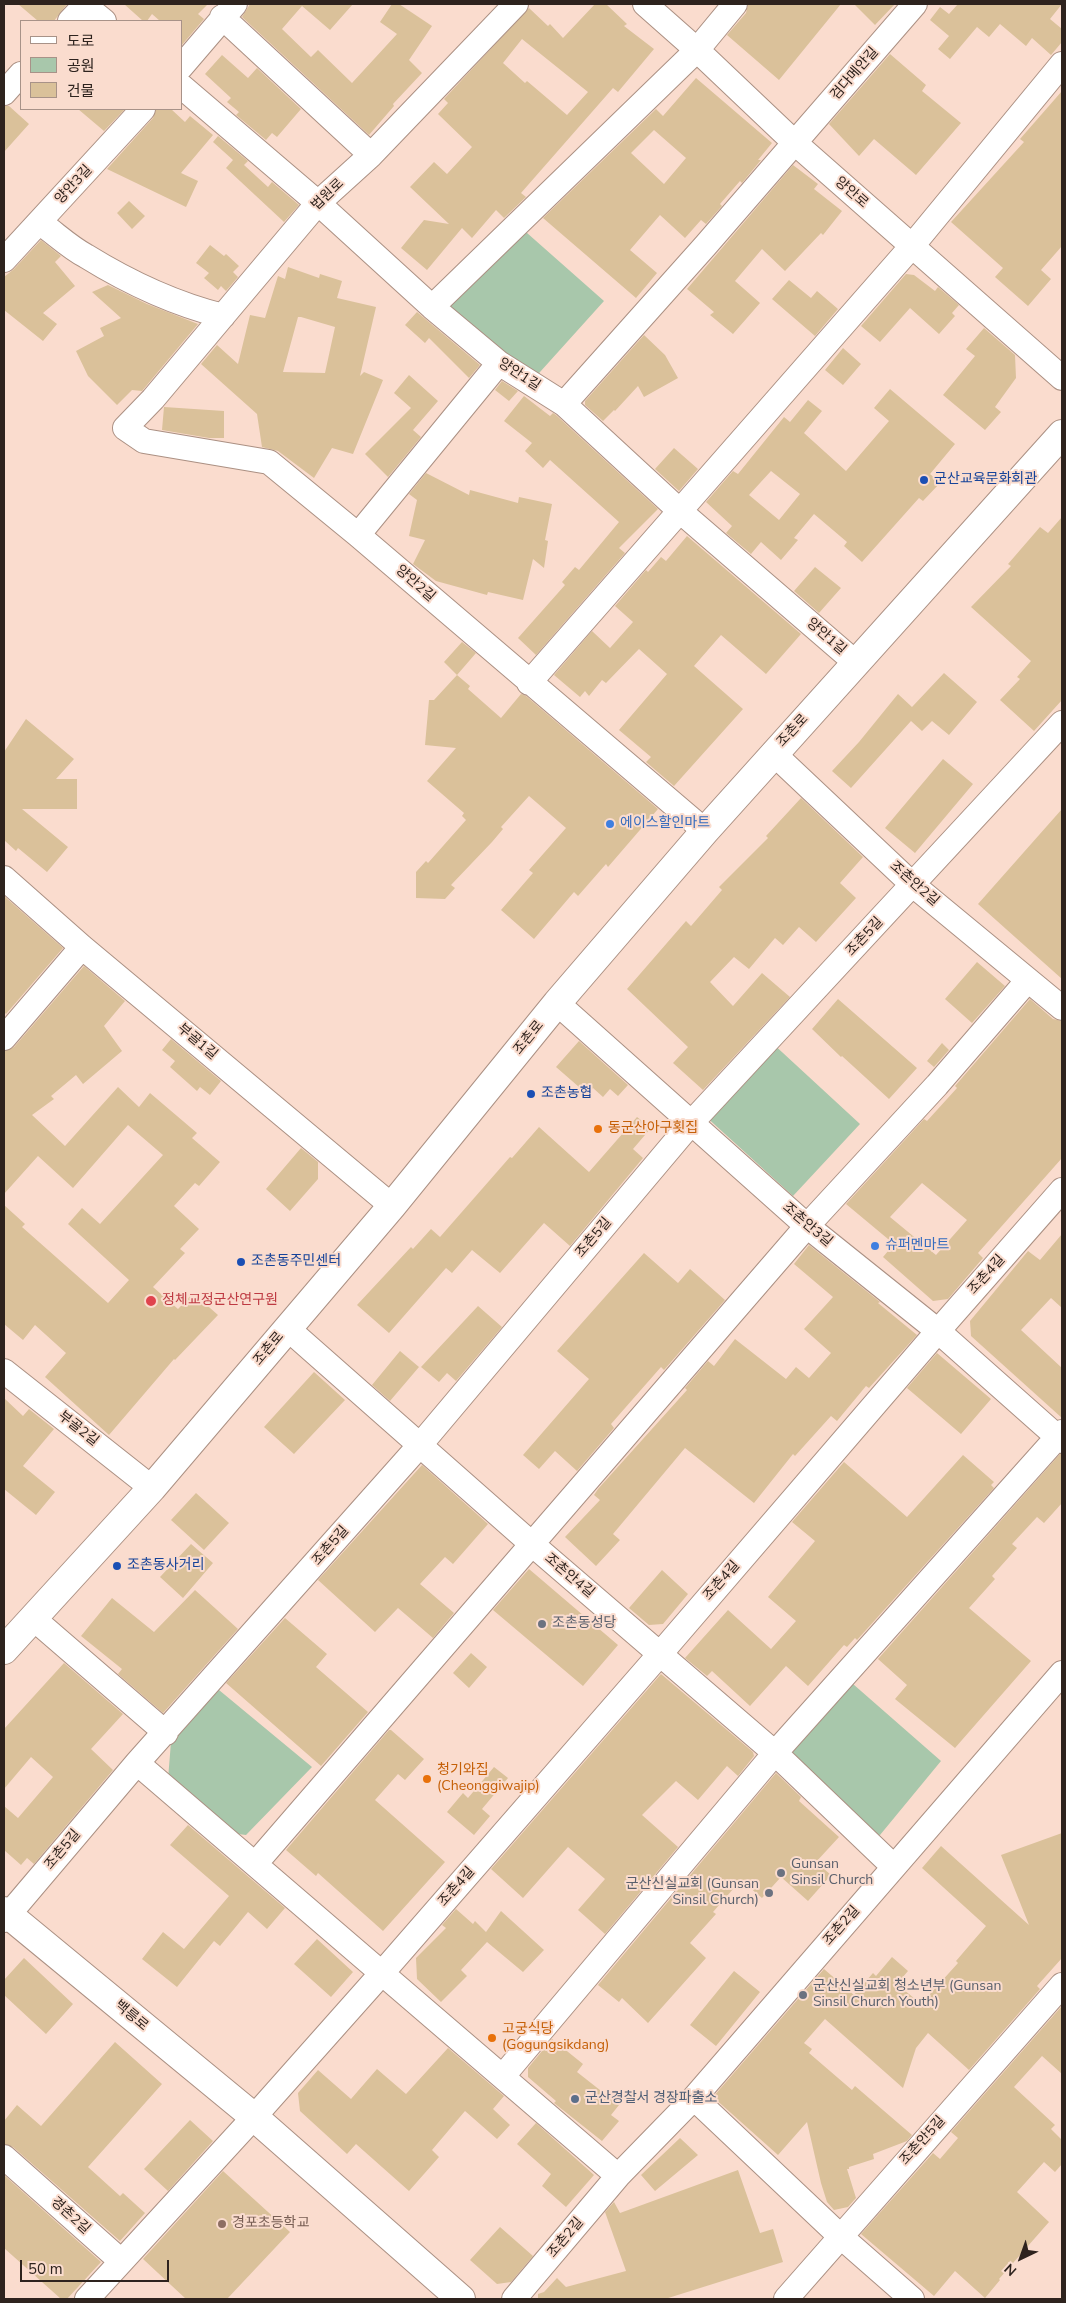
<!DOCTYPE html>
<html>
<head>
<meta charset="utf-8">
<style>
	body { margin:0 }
	#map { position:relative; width:1066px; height:2303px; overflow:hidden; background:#fadcce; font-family:"Nunito Sans","Noto Sans KR",sans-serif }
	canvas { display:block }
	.frame { position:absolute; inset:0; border:5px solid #2e231e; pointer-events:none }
	.legend { position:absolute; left:20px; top:20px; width:162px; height:90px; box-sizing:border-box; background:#fadcce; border:1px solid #a89288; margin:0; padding:6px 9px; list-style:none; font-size:15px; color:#2e231e }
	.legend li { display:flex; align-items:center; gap:10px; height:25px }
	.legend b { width:25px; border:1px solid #a89288 }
	.north { position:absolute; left:996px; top:2233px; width:50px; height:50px; -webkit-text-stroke:4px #fadcce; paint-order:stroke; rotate:222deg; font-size:14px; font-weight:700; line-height:20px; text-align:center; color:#2e231e }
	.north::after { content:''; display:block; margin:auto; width:18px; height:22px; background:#2e231e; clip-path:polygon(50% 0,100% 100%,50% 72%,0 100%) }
	.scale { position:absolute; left:20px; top:2260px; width:149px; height:22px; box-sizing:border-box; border:2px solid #2e231e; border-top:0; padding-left:6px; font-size:15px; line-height:18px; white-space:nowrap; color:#2e231e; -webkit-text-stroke:4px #fadcce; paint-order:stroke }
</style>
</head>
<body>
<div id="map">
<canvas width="1066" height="2303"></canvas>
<div class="frame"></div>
<ul class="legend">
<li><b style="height:6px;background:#fff"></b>도로</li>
<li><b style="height:14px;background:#a8c7ab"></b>공원</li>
<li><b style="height:14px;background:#dac19a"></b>건물</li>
</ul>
<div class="north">N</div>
<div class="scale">50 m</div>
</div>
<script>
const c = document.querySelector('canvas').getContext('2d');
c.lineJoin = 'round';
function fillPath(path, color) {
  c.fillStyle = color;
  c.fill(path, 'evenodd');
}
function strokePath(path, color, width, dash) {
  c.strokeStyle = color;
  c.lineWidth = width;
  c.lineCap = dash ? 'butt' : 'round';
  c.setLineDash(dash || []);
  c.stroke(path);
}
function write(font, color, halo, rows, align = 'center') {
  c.font = font + ' "Nunito Sans","Noto Sans KR",sans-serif';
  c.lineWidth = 4;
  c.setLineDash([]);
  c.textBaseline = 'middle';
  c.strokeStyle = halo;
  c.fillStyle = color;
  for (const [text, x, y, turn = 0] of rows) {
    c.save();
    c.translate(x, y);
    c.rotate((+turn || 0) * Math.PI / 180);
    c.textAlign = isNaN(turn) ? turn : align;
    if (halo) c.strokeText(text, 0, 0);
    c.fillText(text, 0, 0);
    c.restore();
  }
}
fillPath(new Path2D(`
	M518 225 604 301 531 382 446 306Z
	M770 1041 860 1124 793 1196 703 1114Z
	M837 1670 941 1761 880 1835 865 1833 781 1758Z
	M219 1690 312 1767 246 1835 230 1833 168 1779 171 1742Z`), '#a8c7ab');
fillPath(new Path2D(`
	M18 4H67L54 21H38Z
	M124 4H208L198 14 204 19 181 46V21H160L152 14 147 21H143Z
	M250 4H353L330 30 302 6 282 29 311 57 318 50 352 83 397 34 380 22 392 4H399L432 26 409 60 422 73 393 104 394 106 369 135 242 17Z
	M595 4H606L627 24 624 26 654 49 618 92 613 88 521 193 526 197 504 218 496 210 472 238 462 228 427 270 401 248 424 220 449 224 410 187 434 162 447 174 472 147 438 114 448 103 444 99 529 8 548 26 550 24 563 38ZM522 39 588 92 567 115 527 81 525 83 503 63Z
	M748 4H841L779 80 727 35 746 13Z
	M854 4H895L875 25Z
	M958 4H1062L1050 19 1062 29V42L1051 55 1032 38 1026 46 1000 24 989 37 977 27 950 59 938 49 949 36 930 20 940 7 949 14Z
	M890 54 926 85 922 91 961 123 916 175 874 139 859 156 829 124Z
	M222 55 248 78 257 68 301 109 277 137 272 133 266 140 236 115 239 112 227 102 231 98 205 74Z
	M696 78 772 143 758 160H761L742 183 740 181 720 204 722 206 706 224 701 220 685 238 660 215 630 250 657 273 636 298 543 218 656 109 663 116ZM654 130 686 158 664 184 631 153Z
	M1062 91V246L1041 270 1051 279 1028 306 995 277 1003 268 951 222 1024 142 1020 139Z
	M4 106H9L29 124 4 152Z
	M78 109H125L104 131Z
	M156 109H171L185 122 190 116 213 135 181 173 198 181 186 207 107 169 153 118Z
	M218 136 248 161 244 165 268 187 272 182 299 205 284 222 226 168 233 160 213 142Z
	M793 165 818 184 814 189 842 211 823 235 821 233 785 271 762 249 735 281 760 303 733 334 710 315 714 312 687 289Z
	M129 201 145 216 132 229 117 213Z
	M41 240 61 256 55 262 75 286 43 313 57 324 43 341 4 310V277L14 269Z
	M210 245 224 256 226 254 239 266 233 272 238 277 226 291 221 286 218 290 204 278 209 273 196 263Z
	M288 267 319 278 320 274 342 281 337 298 376 307 360 376 364 372 383 380 353 454 332 448 314 478 278 451 262 447 257 414 201 364 217 345 238 364 250 315 265 318 278 276 285 279ZM298 317H301L335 327 325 373 283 372Z
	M906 274 914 275 935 291 938 287 959 305 952 313 955 316 939 334 910 308 880 342 861 326Z
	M789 280 811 298 817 291 838 309 815 336 772 299Z
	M108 285 147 304 198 324 142 391 132 390 117 405 88 376 76 351 104 336 100 328 121 318 92 292Z
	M417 312 480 365 469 378 429 338 425 343 405 325Z
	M984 328 1015 355 1016 378 995 407 1001 412 985 430 943 395 975 356 966 349Z
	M644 335 665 355 678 378 644 397 638 386 615 411 614 410 603 421 585 405V401Z
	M843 348 861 364 843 385 825 370Z
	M409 375 438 401 413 430 421 437 388 477 365 454 411 408 394 393Z
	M502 381 518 391 509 401 495 390Z
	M890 389 955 444 930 474 940 483 923 501 919 498 862 562 844 546 847 542 814 514 794 538 798 540 781 560 761 542 751 554 726 533 732 526 706 502 733 471 738 474 784 417 790 422 808 400 822 411 804 433 846 471 889 421 874 408ZM771 471 800 494 779 520 749 495Z
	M524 396 550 416 553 413 556 415 658 509 619 548 625 553 536 655 518 638 565 585 562 582 575 567 579 570 619 522 550 460 543 468 525 451 532 443 504 421Z
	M164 407 224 411V438H209L162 430Z
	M674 448 698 469 679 491 655 469Z
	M426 473 469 495 470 490 518 503 519 497 552 504 545 540 548 541 544 568 533 559 523 600 488 592 487 595 436 581 413 564 425 540 409 536 417 500 409 494Z
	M1062 517V700L1034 731 1000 700 1020 679 1017 677 1031 661 971 607 1011 566 1008 564 1040 527 1048 533Z
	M687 536 801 634 766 674 721 635 694 666 743 709 674 786 646 762 651 757 619 730 667 674 639 649 606 683 602 680 589 696 585 691 580 697 554 675 592 631 610 648 633 622 615 606 646 570 648 572 661 557 666 561Z
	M815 567 841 588 819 613 794 591Z
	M462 642 476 653 457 675 470 686 468 689 501 718 521 694 526 696 658 809 608 867 606 864 578 896 574 892 534 939 501 910 533 873 529 870 566 828 529 796 501 827 503 829 492 842 451 885 455 888 445 899 416 898V872L426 861 428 863 466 820 462 816 464 813 427 781 456 748 425 745 429 700H434L457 675 444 662Z
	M944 673 977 702 949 735 932 721 922 731 911 721 851 788 832 771 859 742 898 694 912 707Z
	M26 719 74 759 56 779H77V809H22L68 847 47 872 18 848 16 851 4 840V752Z
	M943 759 973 784 915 853 885 828Z
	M801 798 863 857 840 883 856 898 816 942 799 927 783 945 775 938 749 969 734 957 710 982 733 1006 762 973 790 997 703 1090 673 1063 688 1047 627 989 686 921 691 926 722 890 719 887 768 838 766 836Z
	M1062 809V979L978 904Z
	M4 896 63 948 6 1014 4 1012Z
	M977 962 1005 986 972 1023 945 999Z
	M84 966 125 1001 104 1026 122 1051 83 1084 76 1075 51 1096 54 1099 32 1115 65 1146 118 1087 139 1107 150 1093 197 1133 192 1138 220 1162 199 1186 195 1183 174 1206 199 1229 180 1249 185 1253 153 1287 178 1309 193 1293 218 1315 175 1360 174 1359 109 1435 45 1377 66 1353 35 1325 23 1340 4 1324V1205L25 1224 22 1227 108 1303 129 1280 68 1224 82 1208 100 1224 163 1155 128 1125 73 1188 38 1156 4 1194V1051L14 1047Z
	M838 999 917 1068 889 1099 842 1056 841 1057 812 1029Z
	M1030 999 1053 1019 1062 1021V1158L978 1253 983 1258 948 1299 933 1301 883 1257 894 1244 846 1204 924 1119 927 1121 957 1088 955 1086ZM922 1183 967 1220 936 1255 890 1217Z
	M171 1039 221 1081 210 1095 200 1087 197 1091 170 1067 175 1061 162 1050Z
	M579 1041 628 1085 618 1096 610 1089 603 1097 593 1088 587 1094 556 1067Z
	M942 1043 949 1050 934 1067 927 1061Z
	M637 1117 651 1128 633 1149 643 1158 570 1246 544 1223 500 1273 472 1250 452 1273 446 1268 389 1333 357 1305 411 1247 413 1249 431 1229 440 1237 510 1157 512 1158 539 1127 589 1172Z
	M301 1148 318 1162V1179L290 1211 266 1189Z
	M1062 1234V1308L1051 1298 1021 1330 1062 1368V1418L971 1336 970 1321 1028 1251 1040 1260Z
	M809 1245 880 1302 878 1303 917 1335 869 1388 866 1386 837 1421 831 1416 795 1456 793 1454 754 1503 685 1448 613 1534 620 1540 596 1566 565 1537 600 1500 594 1495 598 1489 687 1390 685 1388 708 1361 714 1366 735 1339 786 1379 796 1367 809 1378 831 1353 804 1329 833 1297 794 1264Z
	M644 1253 678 1283 690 1269 725 1300 664 1370 661 1367 611 1424 614 1428 577 1471 555 1451 539 1469 523 1455 589 1379 557 1351Z
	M478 1306 502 1327 456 1381 447 1373 439 1382 421 1367Z
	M400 1351 419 1367 390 1401 372 1385Z
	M937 1353 991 1399 961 1434 907 1388Z
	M314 1372 345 1400 294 1454 264 1427Z
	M4 1398 23 1416 29 1409 54 1429 23 1466 55 1492 36 1515 4 1489Z
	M1060 1454H1062V1503L1044 1523 1037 1517 1012 1544 1017 1548 992 1576 995 1579 969 1608 1031 1661 955 1748 895 1699 907 1685 878 1659Z
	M963 1455 994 1482 991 1485 994 1488 857 1640 855 1638 847 1647 844 1645 808 1686 786 1666 750 1706 712 1671 707 1676 685 1658 728 1610 771 1649 796 1621 768 1597 815 1541 792 1522 844 1462 907 1517Z
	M422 1465 488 1524 453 1564 445 1557 420 1584 454 1613 433 1638 398 1608 375 1632 318 1580Z
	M196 1493 229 1523 204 1550 171 1520Z
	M191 1544 213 1563 183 1598 160 1577Z
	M529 1569 618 1645 583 1686 493 1610Z
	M662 1570 688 1594 663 1624 649 1625 629 1608Z
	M195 1590 238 1629 163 1713 118 1674 122 1669 81 1636 112 1598 154 1632Z
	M285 1618 327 1654 316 1667 368 1712 321 1766 226 1683Z
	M471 1653 487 1667 469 1688 453 1673Z
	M64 1663 123 1714 91 1749 113 1770 34 1864 27 1858 21 1865 4 1850V1806L18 1818 53 1777 31 1757 4 1789V1729Z
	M661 1674 753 1752 754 1756 738 1776 727 1766 698 1800 676 1781 642 1815 678 1847 605 1934 578 1910 605 1879 568 1847 523 1898 491 1869Z
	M389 1730H391L424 1759 405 1780 398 1774 375 1800 445 1862 383 1931 318 1873 316 1876 286 1850Z
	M494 1767 508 1778 482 1809 490 1816 474 1835 447 1812 463 1793 468 1798Z
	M776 1773 801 1797 799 1801 839 1837 816 1862 831 1875 808 1901 781 1877 762 1898 741 1880 713 1912 716 1914 690 1943 706 1958 648 2023 622 1998 619 2002 598 1985Z
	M188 1825 285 1908 267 1929 248 1912 220 1946 214 1941 177 1987 142 1959 163 1932 184 1949 229 1896 170 1845Z
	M1062 1833V1958L1037 1986 1040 1989 969 2070 928 2033 916 2048 903 2088 825 2019 804 2043 812 2049 809 2053 852 2090 855 2086 912 2135 907 2141 873 2154 874 2159 849 2167V2169H847L856 2198 848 2207 834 2210 827 2202 821 2183 807 2122 778 2155 713 2097 824 1969 854 1995 873 1973 876 1976 892 1957 908 1971 897 1984 921 2004 958 1963 956 1961 986 1926 922 1868 941 1846 1029 1925 1001 1855Z
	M456 1909 473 1924 475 1921 486 1932 501 1911 544 1950 523 1972 487 1942 461 1970 467 1976 441 2002 417 1979 416 1958 446 1928 442 1925Z
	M317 1939 353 1972 331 1997 294 1964Z
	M24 1958 73 2004 46 2034 4 1995V1980Z
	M734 1971 760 1992 716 2046 690 2025Z
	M1061 2007 1062 2074 1042 2056 1014 2087 1055 2125 1051 2129 1062 2140V2164L1055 2172 1044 2162 1017 2192 1049 2222 999 2279 1000 2280 985 2298 955 2271 934 2296 861 2234 933 2153 940 2159 958 2138 951 2132Z
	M552 2039 583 2064 577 2072 619 2105 611 2115 619 2121 602 2141 554 2103 556 2101 528 2077V2068Z
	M115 2042 162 2084 88 2167 120 2196 123 2193 145 2213 120 2241 13 2147 4 2144V2121L17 2105 41 2126Z
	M448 2048 504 2096 493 2109 510 2125 497 2139 465 2111 432 2150 439 2157 409 2191 356 2144 347 2154 300 2111 298 2093 318 2070 351 2099 377 2069 406 2094Z
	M190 2120 213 2141 168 2191 144 2169Z
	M536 2123 594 2175 566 2207 542 2186 551 2174 517 2144Z
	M680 2138 698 2155 655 2191 641 2175Z
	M738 2170 760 2233 773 2229 783 2262 665 2299H538V2294L544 2292 557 2278 566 2287 626 2271 605 2212 614 2202 620 2213Z
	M223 2171 290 2232 227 2299H186L143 2259Z
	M4 2175 101 2262 67 2299H61L4 2248Z
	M500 2227 533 2256 511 2282 497 2284 470 2260Z`), '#dac19a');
const minor = new Path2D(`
	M83 4 104 21
	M516 4 371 155 318 203 153 399 125 428 144 441 269 462 358 535 705 831
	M645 4 697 50 795 143 1062 378
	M222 17 371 155
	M70 21 86 4
	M181 67 235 4
	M181 86 318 203 432 307 499 363 564 404 681 512 856 663
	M4 93 21 74
	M39 222C55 233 69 247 86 256 128 282 175 304 223 316
	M4 260 143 109
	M432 307 697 50 735 4
	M564 404 706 245 915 4
	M358 535 499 363
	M529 683 912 246 1062 64
	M773 753 913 885 1062 1008
	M4 878 82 947 392 1206
	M557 1003 807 1226 938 1331 1062 1441
	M4 1038 82 947
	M287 1328 533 1545 775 1753 893 1866
	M4 1371 152 1488
	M34 1619 166 1733
	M137 1763 618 2176
	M256 1863 807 1226 937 1085 1028 980
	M4 1920 137 1763 420 1445 692 1122 1062 723
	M503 2076 775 1753 1062 1432
	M694 2098 840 2236 912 2299
	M4 2157 121 2261
	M87 2299 254 2117 382 1973 660 1654 938 1331 1062 1190
	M514 2299 618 2176 694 2098 1062 1673
	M786 2299 1062 1985`);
const tertiary = new Path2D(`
	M4 1650 152 1488 392 1206 557 1003 705 831 1062 434
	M4 1911 254 2117 461 2299`);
strokePath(minor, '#ab9083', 26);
strokePath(tertiary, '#ab9083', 30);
strokePath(minor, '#fff', 24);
strokePath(tertiary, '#fff', 28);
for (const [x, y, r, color] of [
	[924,480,5,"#1a4fb4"],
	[610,824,5,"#3f7fe0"],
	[531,1094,5,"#1a4fb4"],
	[598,1129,5,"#e8710a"],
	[875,1246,5,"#3f7fe0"],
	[241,1262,5,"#1a4fb4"],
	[151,1301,6,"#e0444e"],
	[117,1566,5,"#1a4fb4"],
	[542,1624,5,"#6b7280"],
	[427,1779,5,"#e8710a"],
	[781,1873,5,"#6b7280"],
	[769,1893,5,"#6b7280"],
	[803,1995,5,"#6b7280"],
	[492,2038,5,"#e8710a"],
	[575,2099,5,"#5c6f8a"],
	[222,2224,5,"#8d6e63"]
]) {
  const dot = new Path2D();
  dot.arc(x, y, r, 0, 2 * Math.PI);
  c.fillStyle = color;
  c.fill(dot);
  strokePath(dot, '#fadcce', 2);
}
write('14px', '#2e231e', '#fadcce', [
	["검다메안길",855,74,-49],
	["양안3길",74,185,-47],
	["양안로",851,193,41],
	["법원로",328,195,-44],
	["양안1길",519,375,33],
	["양안2길",415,584,41],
	["양안1길",826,637,41],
	["조촌로",793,731,-47],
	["조촌안2길",914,884,41],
	["조촌5길",865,937,-47],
	["조촌로",529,1038,-51],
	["부골1길",197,1042,40],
	["조촌안3길",807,1225,40],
	["조촌5길",594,1238,-50],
	["조촌4길",987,1275,-48],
	["조촌로",269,1349,-50],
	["부골2길",78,1429,38],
	["조촌5길",331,1546,-49],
	["조촌안4길",569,1576,40],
	["조촌4길",722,1581,-49],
	["조촌5길",63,1850,-50],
	["조촌4길",457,1887,-49],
	["조촌2길",842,1926,-49],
	["백릉로",131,2016,40],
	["조촌안5길",923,2141,-48],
	["경촌2길",70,2216,42],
	["조촌2길",566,2238,-50]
]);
write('14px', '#164399', '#fadcce', [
	["군산교육문화회관",934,480],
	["조촌농협",541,1094],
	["조촌동주민센터",251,1262],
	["조촌동사거리",127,1566]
], 'left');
write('14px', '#366cbe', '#fadcce', [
	["에이스할인마트",620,824],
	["슈퍼멘마트",885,1246]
], 'left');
write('14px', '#c56008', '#fadcce', [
	["동군산아구횟집",608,1129],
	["청기와집",437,1771],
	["(Cheonggiwajip)",437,1787],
	["고궁식당",502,2030],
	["(Gogungsikdang)",502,2046]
], 'left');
write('14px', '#be3a42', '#fadcce', [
	["정체교정군산연구원",162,1301]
], 'left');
write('14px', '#5b616d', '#fadcce', [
	["조촌동성당",552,1624],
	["Gunsan",791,1865],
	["Sinsil Church",791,1881],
	["군산신실교회 (Gunsan",759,1885,"right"],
	["Sinsil Church)",759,1901,"right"],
	["군산신실교회 청소년부 (Gunsan",813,1987],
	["Sinsil Church Youth)",813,2003]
], 'left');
write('14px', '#4e5e75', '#fadcce', [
	["군산경찰서 경장파출소",585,2099]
], 'left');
write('14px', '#785e54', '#fadcce', [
	["경포초등학교",232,2224]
], 'left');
</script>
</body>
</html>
